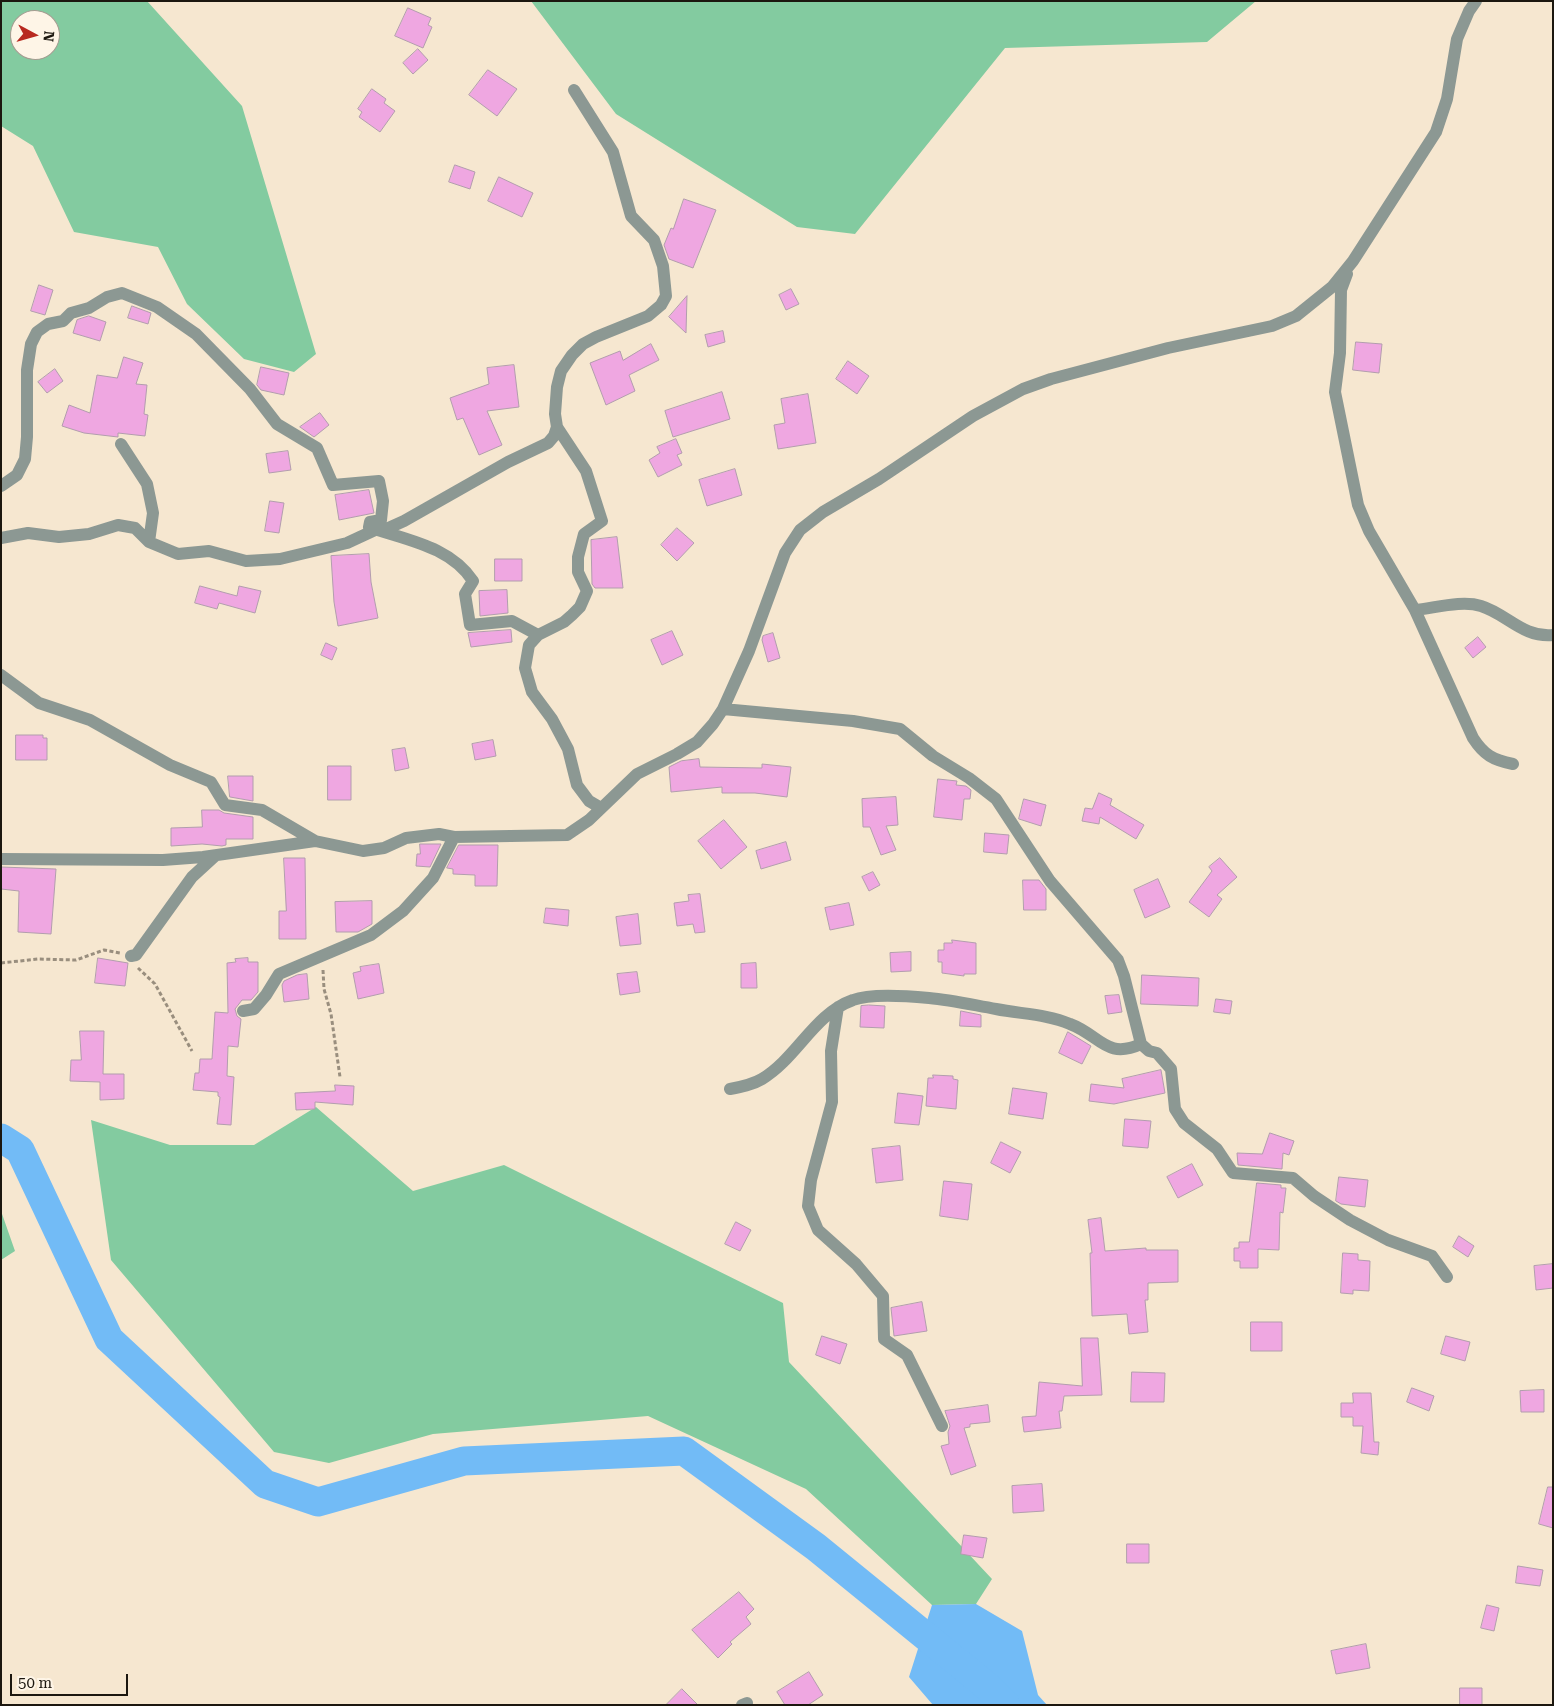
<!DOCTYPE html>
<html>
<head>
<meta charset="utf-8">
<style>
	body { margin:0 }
	#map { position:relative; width:1554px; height:1706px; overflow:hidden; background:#f6e7d0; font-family:"Roboto Serif",serif }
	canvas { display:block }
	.frame { position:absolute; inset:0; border:2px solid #1c170f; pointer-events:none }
	.north { position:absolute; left:10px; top:10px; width:50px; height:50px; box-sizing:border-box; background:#fef5e7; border:1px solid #a49c91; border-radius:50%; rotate:96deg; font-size:14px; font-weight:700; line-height:20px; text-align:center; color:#1c170f }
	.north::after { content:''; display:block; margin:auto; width:18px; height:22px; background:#b82920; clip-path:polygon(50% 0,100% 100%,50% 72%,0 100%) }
	.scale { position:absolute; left:10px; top:1674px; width:118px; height:22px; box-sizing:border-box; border:2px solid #1c170f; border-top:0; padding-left:6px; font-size:15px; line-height:18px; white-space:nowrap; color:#1c170f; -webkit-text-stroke:4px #fef5e7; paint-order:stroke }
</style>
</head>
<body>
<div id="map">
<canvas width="1554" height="1706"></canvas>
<div class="frame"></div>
<div class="north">N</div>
<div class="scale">50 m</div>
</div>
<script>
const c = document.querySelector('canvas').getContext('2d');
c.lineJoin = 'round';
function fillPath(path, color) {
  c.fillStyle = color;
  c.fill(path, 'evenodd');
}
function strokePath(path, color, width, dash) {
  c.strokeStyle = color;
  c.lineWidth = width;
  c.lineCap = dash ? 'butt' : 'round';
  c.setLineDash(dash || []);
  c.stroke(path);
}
fillPath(new Path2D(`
	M1 1H147L242 106 316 354 294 372 244 359 187 304 158 247 74 232 33 146 1 126ZM20 20H50V50H20Z
	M531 1H1256L1207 42 1005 48 855 234 797 227 616 114Z
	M316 1107 413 1191 504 1165 783 1303 789 1362 992 1579 976 1604 932 1605 806 1489 648 1416 433 1434 329 1463 274 1452 111 1260 91 1120 170 1145H254Z
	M1 1211 15 1251 1 1260Z`), '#83cba0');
fillPath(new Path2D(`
	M976 1604 1022 1631 1038 1695 1047 1705H933L909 1677 932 1605Z`), '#72bbf6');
strokePath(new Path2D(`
	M1 1138 20 1150 109 1339 265 1484 318 1502 464 1461 684 1451 816 1547 988 1687 1006 1705`), '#72bbf6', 29);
const building = new Path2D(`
	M408 8 431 18 428 25 432 27 423 48 395 36Z
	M418 49 428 60 413 74 403 63Z
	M488 70 517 89 497 116 469 95Z
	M372 89 386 99 384 103 395 111 380 132 359 117 362 112 358 109Z
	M455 165 475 172 470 189 449 182Z
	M499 177 533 193 522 217 488 201Z
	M684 199 716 210 693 268 669 259 664 245 671 228 673 229Z
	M39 285 53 290 45 315 31 311Z
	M791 289 799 304 786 310 779 295Z
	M687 296 686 333 669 317Z
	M132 306 151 313 148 324 128 318Z
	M89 316 106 322 100 341 73 333 77 320Z
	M723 331 725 342 708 347 705 335Z
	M1356 342 1382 344 1379 373 1353 370Z
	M651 344 659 360 629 375 635 391 606 405 590 363 620 351 623 360Z
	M124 357 143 363 136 384 147 385 144 414 148 415 145 436 118 433V437L84 433 62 426 69 405 90 413 97 375 117 378Z
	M848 361 869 376 857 394 836 379Z
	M514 365 519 407 487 411 502 445 479 455 463 418 457 420 450 398 489 384 487 368Z
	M261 367 289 373 284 395 261 390 257 385Z
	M55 369 63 381 47 393 38 382Z
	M722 392 730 419 673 437 665 411Z
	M808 394 816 443 778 449 774 425 785 423 781 399Z
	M320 413 329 425 314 437 300 427Z
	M676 439 682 453 677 455 682 465 658 477 649 460 660 453 657 447Z
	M288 451 291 470 269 473 266 454Z
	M735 469 742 495 707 506 699 480Z
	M369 490 374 513 339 520 335 495Z
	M270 501 284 503 279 533 265 531Z
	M677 528 694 543 677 561 661 545Z
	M617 537 623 588H595L592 584 591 540Z
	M369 554 371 582 378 618 338 626 334 602 331 556Z
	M495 559H522V581H495Z
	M200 586 237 596 239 586 261 591 255 613 219 603 217 609 195 603Z
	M507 590 508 613 480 616 479 591Z
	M511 630 512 642 471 647 468 633Z
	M672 631 683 655 662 665 651 640Z
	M773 633 780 658 768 662 762 640 763 636Z
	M1478 637 1486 647 1473 658 1465 648Z
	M326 643 337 648 332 660 321 655Z
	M16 735H43V738H47V760H16Z
	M493 740 496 756 475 760 472 744Z
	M405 748 409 768 395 771 392 750Z
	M699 759 700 767 762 768V764L791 767 787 797 755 793H722V787L671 792 669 767 681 761Z
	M328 766H351V800H328Z
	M228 776H253V801L230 797Z
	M938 779 957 781 956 785 966 786 971 790 970 799H964L962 820 934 817Z
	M1099 793 1112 799 1110 805 1144 825 1136 839 1100 817 1099 824 1082 821 1085 808 1092 809Z
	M896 797 898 825 886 826 896 850 881 855 870 827H863L862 799Z
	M1024 799 1046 805 1041 826 1019 819Z
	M202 810H219L224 813 253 817V839H226V845L222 846 202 844 171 846V828L202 827Z
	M724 820 747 847 721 869 698 841Z
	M985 833 1009 835 1007 854 984 852Z
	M786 842 791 860 761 869 756 851Z
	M420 844H441L430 867 416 866 417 854H420Z
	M459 845H498L497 886H475V875L453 874V869L447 868Z
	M284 858H305L306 939H279V911H286Z
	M1220 858 1237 877 1217 895 1222 899 1209 917 1189 902 1212 871 1209 867Z
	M1 867 56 869 51 934 18 932 19 891 1 889Z
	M873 872 880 885 869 891 862 877Z
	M1158 879 1170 907 1145 918 1134 890Z
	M1023 880H1039L1046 889V910H1024Z
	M700 894 705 932 695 933 693 924 677 926 674 903 689 901 688 895Z
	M372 901V924L358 932H336L335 902Z
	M849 903 854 925 830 930 825 908Z
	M546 908 569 910 568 926 544 923Z
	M638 914 641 944 620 946 616 917Z
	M952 940 976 943V974H964V976L942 973V962H938V950H944V943H952Z
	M911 952V971L891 972 890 953Z
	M98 958 128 963 125 986 95 983Z
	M248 958V962H258V992L251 1000H242L235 1009 237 1016 241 1019 238 1047 228 1046 227 1076 234 1077 231 1125 217 1124 220 1097 218 1096V1092L193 1090 195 1073H199L200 1059H212L215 1012 228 1013 227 963 236 962 235 959Z
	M756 963 757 988H741V964Z
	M379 964 384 993 358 999 353 973 361 971 360 967Z
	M637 972 640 992 620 995 617 974Z
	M307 974 309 999 284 1002 282 985 284 981 297 975Z
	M1142 975 1199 978 1198 1006 1141 1004Z
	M1119 995 1122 1012 1108 1014 1105 996Z
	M1216 999 1232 1001 1230 1014 1214 1012Z
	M869 1005 885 1006 884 1028 860 1027 861 1006Z
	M961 1011 981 1015V1027L960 1026Z
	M80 1031H104L103 1074H124V1099L100 1100V1082L70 1081 71 1060H81Z
	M1068 1032 1091 1046 1082 1064 1059 1053Z
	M1161 1070 1165 1093 1114 1104 1089 1101 1091 1084 1124 1088 1122 1079Z
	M933 1075 953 1076V1079L958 1080 956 1109 926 1106 928 1078H933Z
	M335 1085 354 1086 353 1105 315 1102V1109L296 1110 295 1093 335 1091Z
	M1013 1088 1047 1093 1043 1119 1009 1114Z
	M898 1093 923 1096 919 1125 895 1123Z
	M1125 1119 1151 1121 1148 1148 1123 1146Z
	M1270 1133 1294 1141 1289 1155 1283 1153 1282 1169 1238 1165 1237 1153 1262 1154Z
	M1001 1142 1021 1152 1010 1173 991 1163Z
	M900 1146 903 1180 876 1183 872 1149Z
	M1192 1164 1203 1185 1178 1198 1167 1177Z
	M1339 1177 1368 1180 1365 1207 1341 1204 1336 1201Z
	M944 1181 972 1184 968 1220 940 1216Z
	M1257 1183 1281 1185V1188H1286L1283 1213 1280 1212 1279 1250 1258 1249V1268H1240V1261H1234V1248H1239V1242H1249Z
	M1101 1218 1105 1251 1146 1248V1250H1178V1282L1148 1283V1300H1145L1148 1332 1129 1334 1127 1314 1092 1316 1090 1253H1092L1088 1220Z
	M736 1222 751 1230 740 1251 725 1244Z
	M1459 1236 1474 1246 1468 1257 1453 1247Z
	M1343 1253 1358 1254V1260L1370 1261 1369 1291 1353 1290V1294L1341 1293Z
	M1553 1264V1288L1536 1290 1534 1266Z
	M922 1302 927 1331 894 1336 891 1308Z
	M1251 1322H1282V1351H1251Z
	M822 1336 847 1344 840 1364 816 1355Z
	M1446 1336 1470 1342 1465 1361 1441 1354Z
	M1081 1338H1098L1102 1395 1064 1396 1062 1411H1059L1061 1428 1024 1432 1022 1417 1036 1416 1039 1382 1082 1386Z
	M1132 1372 1165 1373 1164 1402H1131Z
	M1412 1388 1434 1396 1429 1411 1407 1402Z
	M1544 1390V1412H1521L1520 1391Z
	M1353 1393H1371L1374 1442H1379L1378 1455 1361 1453 1363 1426H1353V1417H1341V1403H1353Z
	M988 1405 990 1422 970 1424V1427L964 1428 976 1466 951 1475 941 1446 949 1444 948 1432 950 1426 945 1411Z
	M1042 1484 1044 1511 1013 1513 1012 1486Z
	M1548 1487H1553V1528L1539 1524Z
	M964 1535 987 1538 983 1558 961 1554Z
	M1127 1544H1149V1563H1127Z
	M1518 1566 1543 1570 1540 1586 1516 1583Z
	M739 1592 754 1609 746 1617 751 1624 730 1642 732 1644 718 1658 692 1630Z
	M1487 1605 1499 1608 1494 1631 1481 1628Z
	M1366 1644 1370 1668 1336 1674 1331 1651Z
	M809 1672 823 1695 808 1705H785L777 1692Z
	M1460 1688H1482V1705H1460Z
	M682 1689 698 1705H666Z`);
fillPath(building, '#efa7e1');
strokePath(building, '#b29dad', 1);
strokePath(new Path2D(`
	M1 963 38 959 76 960 104 950 120 953
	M138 968 155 984 192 1051
	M323 970 324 989 331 1014 340 1077`), '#998e7e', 3, [4, 2.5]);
strokePath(new Path2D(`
	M1347 274 1341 290 1340 353 1335 392 1358 505 1369 531 1415 610 1473 738C1484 755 1493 760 1513 764
	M557 427 586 471 602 521 584 534 578 557V572L587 591 580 607 572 615 564 622 538 635 529 645 525 668 532 692 552 719 568 749 577 785 589 801 601 808
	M121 444 147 484 153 513 149 542
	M1 486 17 475 25 459 27 437V370L31 344 37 332 48 324 63 321 71 313 89 308 107 297 122 293 157 307 196 334 250 389 277 424 317 448 333 485 379 481 383 501 381 520 370 522 369 527C406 540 450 546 473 581L465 594 470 625 512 621 538 635
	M1 538 28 533 59 537 89 534 118 525 135 528 149 542 178 554 209 551 246 561 280 559 347 543 375 530H384L404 521 508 462 548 443 554 436 557 427 555 414 557 387 561 371 572 355 583 344 596 337 648 316 661 305 666 296 663 266 654 240 631 216 613 152 574 90
	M1415 610C1435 608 1462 600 1481 606 1507 614 1523 638 1553 635
	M1 675 39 703 90 720 170 765 211 782 225 805 262 810 315 841
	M723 709 853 721 900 729 933 756 969 778 996 799 1050 881 1118 960 1124 976 1141 1044 1149 1051 1157 1053 1171 1069 1175 1109 1184 1123 1217 1149 1233 1173 1293 1178 1314 1196 1350 1220 1388 1240 1432 1256 1447 1277
	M1 859 163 860 203 857 315 841 363 851 384 848 406 838 439 834 454 837 567 835 589 820 637 774 677 754 697 742 713 724 723 709 749 651 785 553 800 530 823 512 879 479 973 416 1023 389 1051 379 1168 348 1272 326 1296 316 1332 287 1353 261 1436 132 1447 99 1457 39 1469 11 1476 1
	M131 956 136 955 192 877 216 855
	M838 1007 831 1051 832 1102 811 1180 808 1206 818 1230 856 1264 883 1296 884 1339 907 1355 942 1426
	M243 1011 254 1009 266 995 279 974 371 935 403 911 433 878 454 837
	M730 1089C741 1087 752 1085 762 1079 797 1058 814 1014 853 1000 871 993 908 996 929 998 951 1000 973 1005 996 1009 1021 1014 1047 1014 1070 1024 1100 1035 1106 1060 1141 1044
	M742 1705 747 1703`), '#8c9893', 12);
</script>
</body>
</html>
